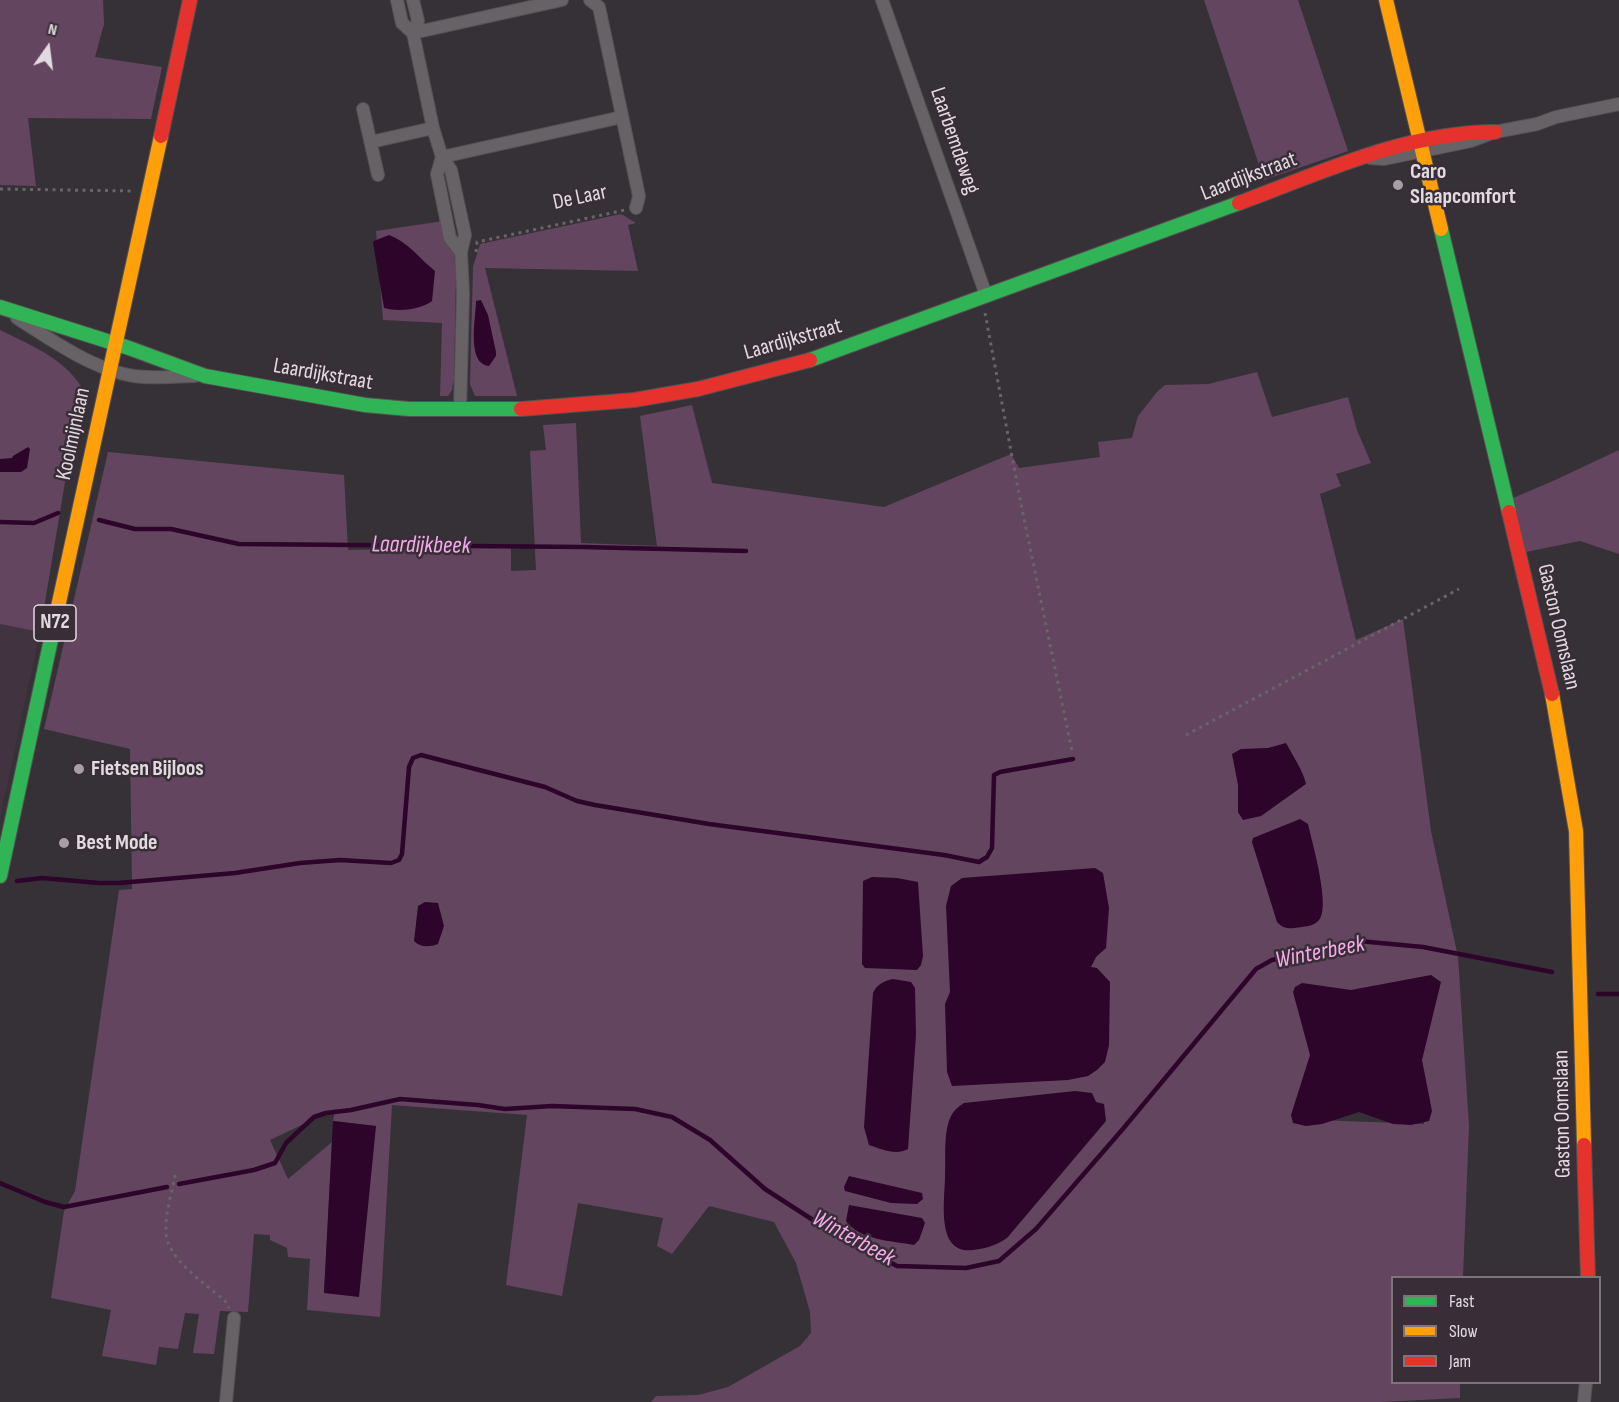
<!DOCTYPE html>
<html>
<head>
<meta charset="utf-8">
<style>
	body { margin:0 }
	#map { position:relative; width:1619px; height:1402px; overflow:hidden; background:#363136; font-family:"Sofia Sans Condensed",sans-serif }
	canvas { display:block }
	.legend { position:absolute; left:1391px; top:1276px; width:210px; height:108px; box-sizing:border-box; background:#392e37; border:2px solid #7d737b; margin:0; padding:8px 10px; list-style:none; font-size:18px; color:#e2dae1 }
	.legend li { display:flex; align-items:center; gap:12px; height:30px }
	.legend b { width:30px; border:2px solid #7d737b }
	.north { position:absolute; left:18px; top:18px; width:60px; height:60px; -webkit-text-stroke:4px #392e37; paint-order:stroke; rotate:14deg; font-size:16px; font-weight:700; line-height:24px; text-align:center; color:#e2dae1 }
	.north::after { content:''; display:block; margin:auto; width:21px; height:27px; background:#e2dae1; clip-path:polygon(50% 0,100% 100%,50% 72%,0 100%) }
</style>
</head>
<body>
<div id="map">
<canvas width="1619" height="1402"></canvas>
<ul class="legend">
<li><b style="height:8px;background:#30b455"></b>Fast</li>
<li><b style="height:8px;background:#ff9f0a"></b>Slow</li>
<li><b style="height:8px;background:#e5322d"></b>Jam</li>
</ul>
<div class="north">N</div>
</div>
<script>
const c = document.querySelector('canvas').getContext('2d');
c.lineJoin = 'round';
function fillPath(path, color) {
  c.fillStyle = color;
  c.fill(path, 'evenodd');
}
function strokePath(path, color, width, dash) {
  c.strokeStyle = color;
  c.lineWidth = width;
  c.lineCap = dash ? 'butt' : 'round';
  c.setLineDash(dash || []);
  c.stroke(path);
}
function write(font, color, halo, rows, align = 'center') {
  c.font = font + ' "Sofia Sans Condensed",sans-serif';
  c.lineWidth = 5;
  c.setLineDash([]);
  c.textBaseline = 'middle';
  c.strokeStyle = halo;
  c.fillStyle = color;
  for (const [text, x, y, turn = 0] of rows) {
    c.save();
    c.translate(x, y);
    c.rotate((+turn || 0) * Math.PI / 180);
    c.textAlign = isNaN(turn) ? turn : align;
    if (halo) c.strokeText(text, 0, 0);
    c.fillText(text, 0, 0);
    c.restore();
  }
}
fillPath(new Path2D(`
	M0 624 40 632 0 819Z`), '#423340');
fillPath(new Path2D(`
	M0 0H103L104 24 95 57 162 67 151 119 28 118 36 186 0 185Z
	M1204 0H1298L1348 151 1264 180Z
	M621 214 636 223 628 225 638 271 485 268 517 396H475L470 384 473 267 480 244Z
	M443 221 447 240 454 253 456 274 454 379 452 390 448 396H440L442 323 383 320 376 231Z
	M0 330C30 345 62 357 81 386L40 632 0 624Z
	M1257 372 1272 417 1348 397 1357 430 1371 463 1336 474 1341 486 1320 494 1356 640 1403 619 1431 831 1458 957 1469 1126 1463 1277 1392 1278V1382L1460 1383V1398L1381 1402H651L656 1396 698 1395 728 1387 800 1346 811 1333 810 1312 796 1263 774 1222 709 1206 672 1254 657 1246 663 1218 578 1203 562 1296 506 1285 527 1115 392 1105 380 1317 307 1310 310 1259 288 1257 287 1248 270 1240V1235L254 1234 248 1312 220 1311 214 1354 193 1353 199 1314 185 1313 178 1349 159 1347 156 1365 102 1356 111 1310 51 1298 64 1211 75 1191 119 890 132 889 130 749 44 729 108 452 344 475 348 550 511 547V571L536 570 530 451 546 450 543 425 576 423 581 543 657 546 640 416 692 405 712 483 884 507 1011 454 1019 468 1100 457 1098 442 1132 438 1138 416 1157 392 1165 385 1208 384ZM1319 1051 1424 1111V1124L1317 1120ZM335 1109 333 1121 376 1126 324 1293 332 1142 288 1179 270 1140Z
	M1619 450V554L1580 541 1526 552 1513 498 1553 481Z`), '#644560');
fillPath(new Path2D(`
	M389 235C408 242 419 258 435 271L432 301C420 310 398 312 384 308L373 243 374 241Z
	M481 300 488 315 496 352V356L489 366C466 364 476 317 476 301Z
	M28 447 30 449 27 468 21 472H0V459L12 458 13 456Z
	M1286 743C1292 754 1304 773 1306 784L1261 816 1243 820 1238 812V785L1232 754 1241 749 1268 748Z
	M1300 819 1308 824C1312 842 1331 907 1319 920 1315 925 1309 926 1302 927 1292 928 1285 931 1277 922L1252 842 1253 838Z
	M1095 868 1103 873 1109 908 1106 948 1096 957 1091 967 1097 968 1110 982 1109 1045 1105 1062 1097 1070 1088 1076 1068 1080 952 1086 947 1072 945 1004 950 992 946 906 951 886 962 878Z
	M872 877 897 878 918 882 923 956 921 965 917 970 865 968 862 964 863 881Z
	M425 902 438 903 444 926 438 944C429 947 421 948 414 941L418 906Z
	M1431 975 1441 982 1422 1060 1432 1111 1429 1121 1411 1125 1393 1124 1359 1112 1322 1124 1306 1126 1293 1123 1291 1115 1310 1055 1293 992 1295 987 1302 983 1351 990Z
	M893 979 911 982 915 988 916 1035 908 1149C896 1156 881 1149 869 1145L864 1127 873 993C877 984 884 981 893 979Z
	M1075 1091 1092 1093 1096 1102 1104 1104 1106 1121 1007 1238C995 1246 987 1248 973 1250 935 1255 945 1199 945 1176 946 1158 943 1132 951 1116 954 1110 959 1106 964 1103Z
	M333 1121 376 1126 359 1297 324 1293Z
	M849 1176 922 1193 923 1199 917 1204 891 1203 845 1191 844 1187Z
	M849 1205 922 1218 925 1223 919 1240 914 1245C893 1241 859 1240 846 1221Z`), '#2d042a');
strokePath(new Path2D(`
	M99 520 135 529H171L239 544 583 547 746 551
	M0 522 34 523 58 513
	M17 881 42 878 99 883H119L235 873 300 863 340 860 391 863 399 860 402 854 409 767 413 758 421 755 545 787 577 801 595 805 709 824 944 855 979 862 987 857 992 848 994 775 1000 772 1073 759
	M1598 994H1619
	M0 1183 45 1202 64 1207 167 1187
	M179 1184 254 1170 275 1163 286 1143 314 1117 326 1113 351 1110 400 1099 478 1105 505 1109 552 1106 635 1109 672 1117 710 1140 765 1189 816 1222 897 1266 966 1268 999 1261 1036 1229 1122 1130 1256 969 1272 960 1359 941 1423 947 1552 972`), '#2d042a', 4.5);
const street = new Path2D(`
	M397 0 402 23 413 33 433 128 442 157 437 174 450 238 461 252
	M590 0 599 7 639 196 636 208
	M882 0 986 295
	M413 33 562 0
	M413 33 418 21 413 0
	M363 109 378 175
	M371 142 433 128
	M1370 158 1384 159 1471 141 1495 132 1537 124 1556 117 1619 104
	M17 318C51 340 94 370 134 376 153 379 175 376 195 376
	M460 410 463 294 461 252 465 235 451 170 442 157 622 117
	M226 1402 234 1318
	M1584 1402 1586 1382`);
const fast = new Path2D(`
	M1441 229 1509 512
	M0 307 129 348 205 376 365 405 409 409H521
	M810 360 1239 203
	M0 876 58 607`);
const slow = new Path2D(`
	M1386 0 1441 229
	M58 607 161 136
	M1552 694 1576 831 1584 1145`);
const jam = new Path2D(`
	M161 136 190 0
	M1239 203C1321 173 1406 132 1495 132
	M521 409 634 400 698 389 810 360
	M1509 512 1552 694
	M1584 1145 1588 1278`);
strokePath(street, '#555054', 14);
strokePath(fast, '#555054', 16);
strokePath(slow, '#555054', 16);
strokePath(jam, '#555054', 16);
strokePath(new Path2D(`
	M0 189 133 191
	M476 252 477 242 625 210
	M985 313 1020 499 1072 751
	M1186 735 1459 589
	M175 1175C172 1193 165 1213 166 1231 166 1259 206 1284 225 1301L229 1308`), '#686467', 3, [3, 4.5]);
strokePath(street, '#676266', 12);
strokePath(fast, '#30b455', 14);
strokePath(slow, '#ff9f0a', 14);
strokePath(jam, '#e5322d', 14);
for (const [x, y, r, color] of [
	[1398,185,6,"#a69fa5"],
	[79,769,6,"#a69fa5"],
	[64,843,6,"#a69fa5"]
]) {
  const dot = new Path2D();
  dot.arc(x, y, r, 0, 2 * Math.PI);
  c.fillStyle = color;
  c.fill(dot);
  strokePath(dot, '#392e37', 2);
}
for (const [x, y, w] of [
	[55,623,42]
]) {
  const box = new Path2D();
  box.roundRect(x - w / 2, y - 18, w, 36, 4.5);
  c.fillStyle = '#392e37';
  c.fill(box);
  strokePath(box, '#e2dae1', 1.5);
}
write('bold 21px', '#e2dae1', null, [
	["N72",55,623]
]);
write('22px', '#e2dae1', '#392e37', [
	["Laarbemdeweg",954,141,71],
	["Laardijkstraat",1249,177,-21],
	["De Laar",580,198,-12],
	["Laardijkstraat",793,340,-16],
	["Laardijkstraat",323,375,10],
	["Koolmijnlaan",74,434,-78],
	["Gaston Oomslaan",1558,627,77],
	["Gaston Oomslaan",1563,1114,-91]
]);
write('bold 22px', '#e2dae1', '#392e37', [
	["Caro",1410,172],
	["Slaapcomfort",1410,197],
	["Fietsen Bijloos",91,769],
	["Best Mode",76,843]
], 'left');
write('italic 24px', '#f5aaeb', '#392e37', [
	["Laardijkbeek",421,546,1],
	["Winterbeek",1320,953,-11],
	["Winterbeek",853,1239,29]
]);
</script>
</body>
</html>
